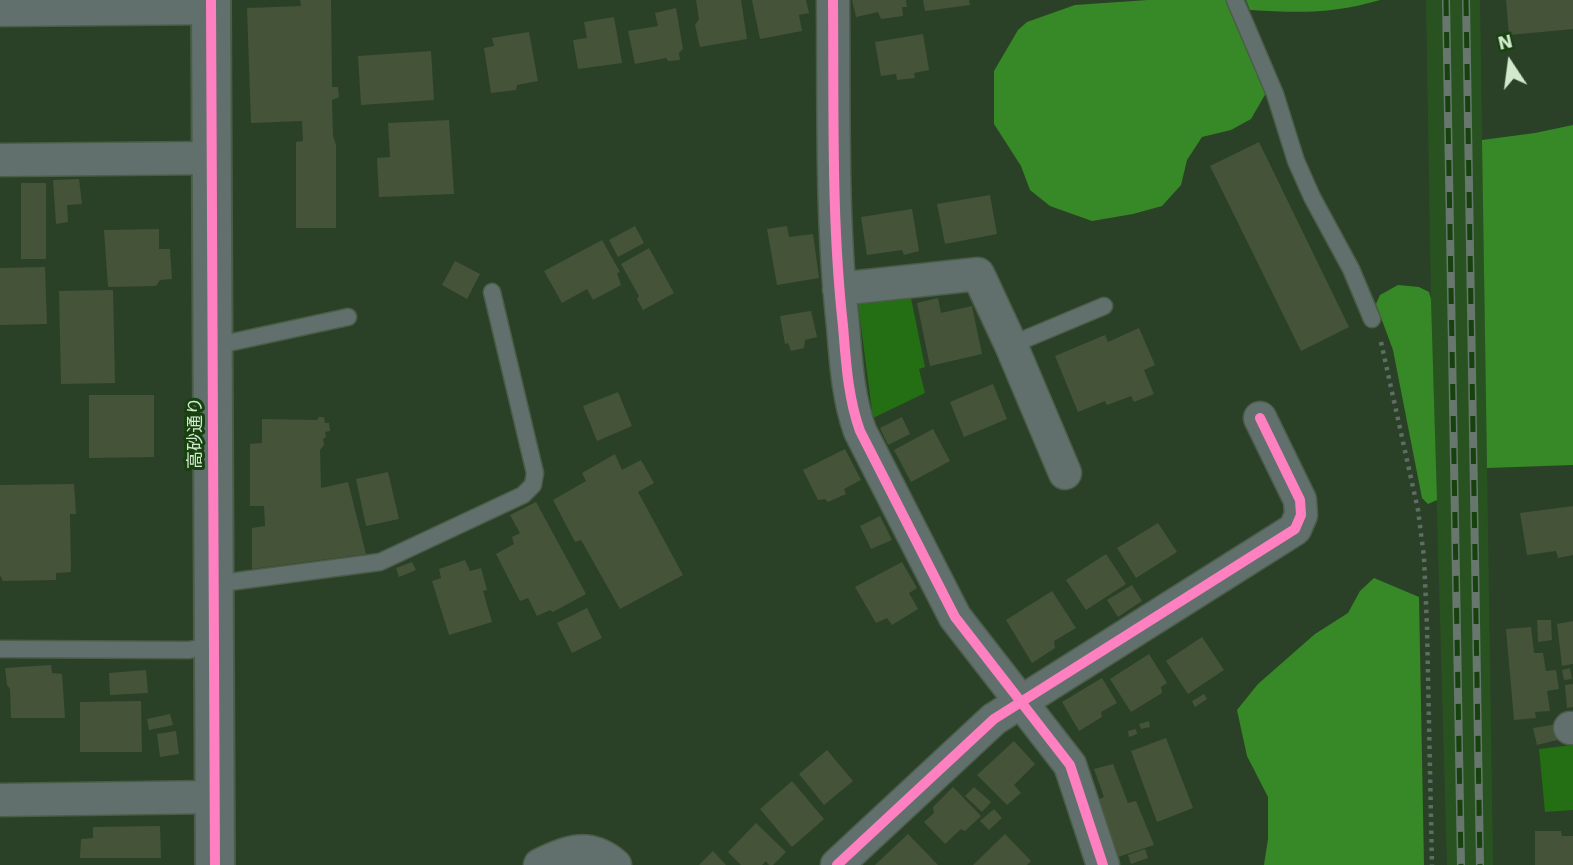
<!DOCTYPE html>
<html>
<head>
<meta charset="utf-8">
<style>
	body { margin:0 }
	#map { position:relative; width:1573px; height:865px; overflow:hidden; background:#2b4127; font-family:"Work Sans",sans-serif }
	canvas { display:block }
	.north { position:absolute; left:1475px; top:28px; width:70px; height:70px; -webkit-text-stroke:5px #184110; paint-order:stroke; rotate:347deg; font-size:19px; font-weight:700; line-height:28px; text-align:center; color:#d2e9ce }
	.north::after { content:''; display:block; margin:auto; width:24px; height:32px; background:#d2e9ce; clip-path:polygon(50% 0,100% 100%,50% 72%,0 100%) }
</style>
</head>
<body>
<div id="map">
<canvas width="1573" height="865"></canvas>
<div class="north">N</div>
</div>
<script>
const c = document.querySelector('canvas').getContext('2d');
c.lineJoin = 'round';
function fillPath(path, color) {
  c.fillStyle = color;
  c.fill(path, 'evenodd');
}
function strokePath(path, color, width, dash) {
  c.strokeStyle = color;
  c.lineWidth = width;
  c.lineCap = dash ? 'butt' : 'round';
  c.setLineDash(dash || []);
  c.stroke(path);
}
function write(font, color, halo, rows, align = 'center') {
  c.font = font + ' "Work Sans","Noto Sans JP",sans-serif';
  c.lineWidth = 6;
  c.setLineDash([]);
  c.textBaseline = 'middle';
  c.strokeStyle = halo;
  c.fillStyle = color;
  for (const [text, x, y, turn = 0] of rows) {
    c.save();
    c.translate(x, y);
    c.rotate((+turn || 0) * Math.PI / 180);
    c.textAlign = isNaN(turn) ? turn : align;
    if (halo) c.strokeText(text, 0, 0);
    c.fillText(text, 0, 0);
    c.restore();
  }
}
fillPath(new Path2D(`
	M1426 0H1480L1493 865H1447L1431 299Z`), '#285320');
fillPath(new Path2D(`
	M911 298 925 367 919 369 925 393 873 418 858 304Z
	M1573 745V810L1545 812 1539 749Z`), '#246e14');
fillPath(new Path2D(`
	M1148 0H1227L1266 93 1251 119 1231 130 1202 137 1187 160 1181 185 1162 206 1133 214 1092 221 1050 206 1030 190 1021 166 994 124V71L1018 30 1027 22 1075 5Z
	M1246 0H1380C1332 14 1300 13 1250 10Z
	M1573 125V465L1487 468 1482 140 1535 133Z
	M1398 285 1419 287 1429 292 1431 299 1437 500 1428 504 1422 498 1393 350 1376 304 1380 295Z
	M1374 578 1419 597 1424 865H1264L1268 839V797L1247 756 1237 710 1258 684 1315 634 1348 613 1360 591Z`), '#378927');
fillPath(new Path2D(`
	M300 0H331L332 87H338L339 97 332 100 333 136 336 145V228H296V142L303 141 302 121 251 123 247 8 301 6Z
	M696 0H741L747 39 700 47 695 25 699 19Z
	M752 0H806L809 13 799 15 802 31 760 39Z
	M852 0H906L907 7H902L903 16 881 19 878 12 856 17Z
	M923 0H969L970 5 925 11Z
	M1506 0H1573V29L1509 35Z
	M676 8 683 49 679 53 680 60 668 61 666 58 635 64 628 31 658 26 655 13Z
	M614 17 622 63 578 69 573 40 587 38 584 22Z
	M529 32 538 81 517 85 516 90 491 93 484 48 494 46 492 38Z
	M923 34 929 70 914 73 915 78 897 80 896 74 881 76 875 42Z
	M431 51 434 100 361 105 358 56Z
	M449 120 454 194 379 197 377 158 390 157 388 123Z
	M1259 142 1349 327 1301 351 1210 166Z
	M79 179 82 204 67 205 68 222 56 224 53 180Z
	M21 183H46V259H21Z
	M990 195 997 234 945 244 937 204Z
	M912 209 919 251 904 255 902 250 867 255 861 217Z
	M635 226 644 243 618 257 609 240Z
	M787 226 789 237 813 234 819 278 777 285 767 229Z
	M159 229V249H170L172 279 160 280 156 286 108 287 104 230Z
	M602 240 620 272 617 273 621 285 593 300 587 289 562 303 544 271Z
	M649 248 674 293 643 310 637 299 639 296 621 264Z
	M455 261 480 274 467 299 442 285Z
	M45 267 47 324 0 325V268Z
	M113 290 115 383 61 384 59 291Z
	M938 298 941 313 972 306 982 354 930 366 917 303Z
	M811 311 817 337 805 340 804 348 791 351 788 343 785 344 780 316Z
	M1139 328 1155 365 1144 370 1154 394 1134 402 1131 396 1107 405 1105 401 1078 412 1055 356 1105 335 1108 342Z
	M993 384 1007 419 964 437 950 402Z
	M618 392 632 426 597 441 583 406Z
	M89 395H154V457L89 458Z
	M319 417H324L325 423H329L330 431 325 432 326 437 323 439 324 445 320 450 321 488 348 482 366 554 252 569V528L265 526 264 506H250V444L262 443V419L317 420Z
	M902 417 910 434 888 445 880 428Z
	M933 429 950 461 911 482 894 450Z
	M845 449 861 480 844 489 846 494 828 502 825 499 818 500 803 470Z
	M615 454 622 470 641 460 654 483 638 492 683 575 620 609 581 540 575 542 553 500 586 481 582 473Z
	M388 472 399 519 366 526 356 479Z
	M74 484 76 514H70L71 572 56 573V580L3 581 0 575V485Z
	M536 502 586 594 553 612 550 610 537 616 528 598 520 601 496 554 514 544 512 537 520 533 510 515Z
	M1573 506V555L1558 558 1556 551 1527 555 1520 513Z
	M880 516 892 540 871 549 860 526Z
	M1158 523 1177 552 1136 578 1117 548Z
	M1106 554 1126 584 1086 610 1066 580Z
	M465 560 470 571 481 568 487 590 483 591 492 622 449 635 432 581 441 578 439 569Z
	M412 562 416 570 399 577 396 568Z
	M902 562 917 588 909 593 918 609 892 625 887 618 876 623 855 587Z
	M1132 585 1142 601 1118 617 1107 600Z
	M1052 591 1076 628 1054 641 1055 648 1032 663 1006 620Z
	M587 608 602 638 572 653 557 623Z
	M1537 620H1551L1552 640 1538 642Z
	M1573 621V664L1562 666 1557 624Z
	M1531 627 1534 653H1543L1546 671 1556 670 1559 689 1547 691 1550 711 1535 712 1536 718 1514 720 1506 629Z
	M1202 637 1224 670 1188 694 1166 661Z
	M1149 654 1167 683 1161 687 1162 693 1131 712 1110 679Z
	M51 665 52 673 62 674 65 718H11L10 689 7 685 5 668Z
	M1570 668 1572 679 1564 680 1562 670Z
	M146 670 148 693 110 695 109 673Z
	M1102 678 1117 703 1101 712 1102 717 1079 731 1062 702Z
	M1573 684V707L1567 708 1565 685Z
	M1204 694 1207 699 1195 707 1192 701Z
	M141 701 142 752H80V702Z
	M170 714 173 725 149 730 147 719Z
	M1149 721 1150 727 1141 729 1139 724Z
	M1557 724 1561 739 1537 745 1533 728Z
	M1136 729 1137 734 1129 737 1128 731Z
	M176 731 179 754 160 757 157 734Z
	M1166 738 1193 808 1157 822 1131 751Z
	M1014 741 1035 764 1014 785 1021 793 1007 805 977 775Z
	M827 750 853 781 824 805 799 774Z
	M1113 764 1128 803 1136 801 1154 845 1118 857 1099 799 1104 797 1094 769Z
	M792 781 824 819 792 847 760 809Z
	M953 787 981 816 965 831 961 829 945 844 924 822 934 813 933 807Z
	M974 787 991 802 982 812 965 796Z
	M994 809 1002 818 989 830 980 821Z
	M756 823 786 852 773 865H769L766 861 762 865H741L728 852Z
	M160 826 161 858H80L81 839 93 838V827Z
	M1535 831H1561L1562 836H1573V865H1535Z
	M908 834 938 865H875Z
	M1005 834 1031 861 1027 865H973Z
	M1145 849 1148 858 1131 864 1128 855Z
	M713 851 726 865H699Z`), '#455339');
const service = new Path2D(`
	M1235 0 1275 94 1296 161 1312 197 1351 269 1372 319
	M1011 345 1104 306
	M214 346 348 317
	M214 584 380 562 523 495 533 485 535 473 492 292
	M0 649 189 650 213 645`);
const minor = new Path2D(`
	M833 0C834 109 831 218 843 326 846 362 848 398 860 431L955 617 1070 765 1103 865
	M0 10 211 8
	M0 160 212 158
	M839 289 978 274 1011 345 1065 473
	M1570 728H1573
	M0 800 214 797
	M540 865C568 851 589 843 615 865
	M837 865 994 719 1295 529 1301 515 1300 500 1260 418`);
const tertiary = new Path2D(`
	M211 0 215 865`);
strokePath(service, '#4b5d48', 19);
strokePath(minor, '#4b5d48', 35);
strokePath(tertiary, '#4b5d48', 42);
strokePath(new Path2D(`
	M1381 342 1418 510 1424 557 1427 627 1432 865`), '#5f6d65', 4.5, [3.5, 5]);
strokePath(service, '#61706c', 16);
strokePath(minor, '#61706c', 32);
strokePath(tertiary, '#61706c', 38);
const rail = new Path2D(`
	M1446 0 1461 865
	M1466 0 1480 865`);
strokePath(rail, '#67776d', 8);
strokePath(rail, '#184110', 5, [16]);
strokePath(new Path2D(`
	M211 0 215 865
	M833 0C834 109 831 218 843 326 846 362 848 398 860 431L955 617 1070 765 1103 865
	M837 865 994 719 1295 529 1301 515 1300 500 1260 418`), '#ff80c0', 10);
write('18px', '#d2e9ce', '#184110', [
	["高砂通り",196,433,-90]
]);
</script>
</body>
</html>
